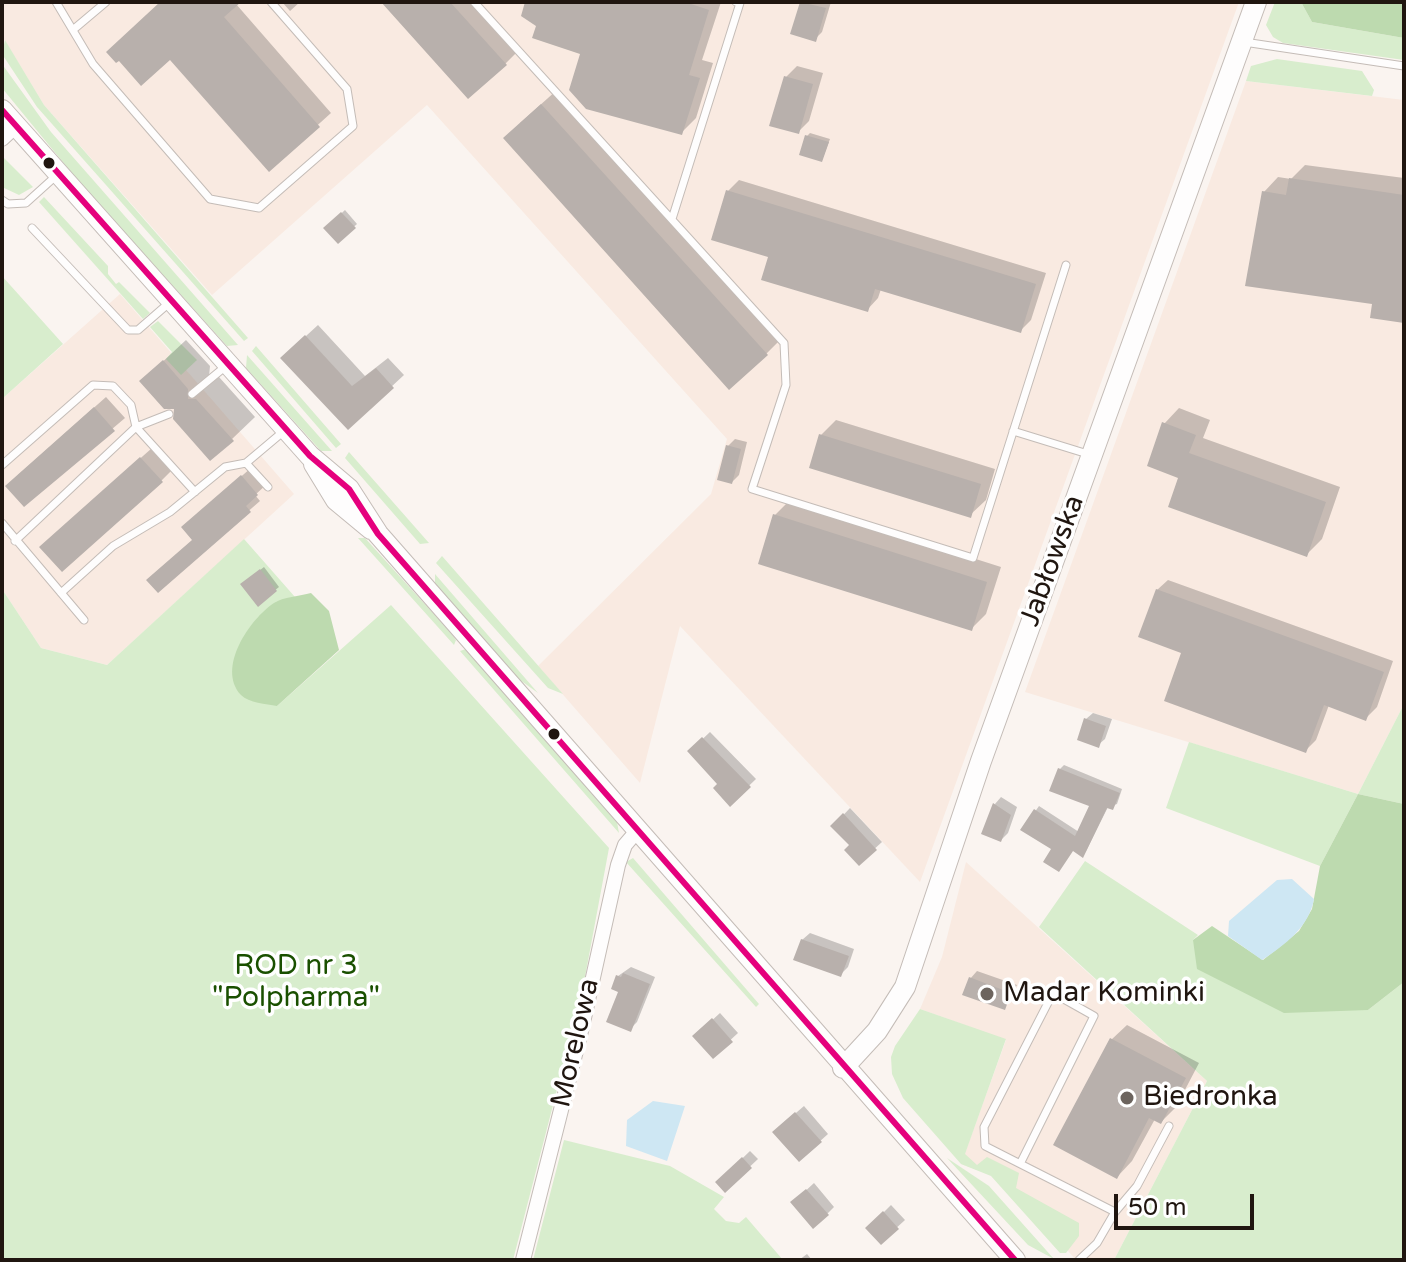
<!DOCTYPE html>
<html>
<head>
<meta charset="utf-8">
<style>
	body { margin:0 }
	#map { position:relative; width:1406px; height:1262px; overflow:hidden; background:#faf4f0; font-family:"Varela Round",sans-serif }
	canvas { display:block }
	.frame { position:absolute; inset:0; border:4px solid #201610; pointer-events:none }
	.scale { position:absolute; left:1114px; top:1194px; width:140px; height:36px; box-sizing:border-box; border:4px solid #201610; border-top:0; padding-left:10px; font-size:24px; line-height:28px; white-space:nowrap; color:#201610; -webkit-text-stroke:6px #fff; paint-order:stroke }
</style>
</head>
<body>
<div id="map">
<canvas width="1406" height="1262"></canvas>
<div class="frame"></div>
<div class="scale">50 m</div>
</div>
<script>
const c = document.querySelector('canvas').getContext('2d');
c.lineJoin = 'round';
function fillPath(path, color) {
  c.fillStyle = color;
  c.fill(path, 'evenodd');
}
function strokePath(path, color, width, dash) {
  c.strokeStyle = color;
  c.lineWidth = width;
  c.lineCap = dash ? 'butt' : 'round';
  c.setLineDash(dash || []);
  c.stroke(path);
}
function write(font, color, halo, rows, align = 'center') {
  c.font = font + ' "Varela Round",sans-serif';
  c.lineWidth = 7;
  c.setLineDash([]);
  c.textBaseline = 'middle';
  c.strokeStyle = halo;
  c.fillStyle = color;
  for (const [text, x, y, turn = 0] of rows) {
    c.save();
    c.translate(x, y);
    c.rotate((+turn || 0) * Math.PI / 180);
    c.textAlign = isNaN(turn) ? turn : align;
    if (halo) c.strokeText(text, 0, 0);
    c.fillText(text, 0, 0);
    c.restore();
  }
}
fillPath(new Path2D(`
	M2 2H1239L920 882 680 626 640 783 538 666 711 494 727 439 427 105 212 295 44 105 2 36Z
	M1246 81 1404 100V704L1358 794 1025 692Z
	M120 294 294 494 107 665 41 648 2 589V399Z
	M966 862 1207 1081 1114 1260H1076L1005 1180 961 1164 1006 1040 920 1009 942 957Z`), '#f9eae1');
fillPath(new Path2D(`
	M1275 2H1301L1312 22 1404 38V60L1283 43 1273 37 1266 25Z
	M5 40 44 105 248 338 244 341 37 107 2 54Z
	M1277 59 1362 71 1374 90 1372 96 1246 81 1251 66Z
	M2 64 51 132 238 345 227 346 80 183 2 88Z
	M2 156 33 187 19 195 2 187Z
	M44 197 108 266V274L116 284 119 282 150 313 143 319 39 202Z
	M2 276 63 344 2 399Z
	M158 321 197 360 181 375 166 359 172 352 150 327Z
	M256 346 341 444 336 448 252 351Z
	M247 355 332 451H321L246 368Z
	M349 452 429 543 420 544 345 458Z
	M358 538H365L451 633 456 640 454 645Z
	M244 539 295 597 276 602 277 706 391 605 609 848 582 993 513 1260H2V589L41 648 107 665Z
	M442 556 563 694 548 688 436 563Z
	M435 574 538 693 520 680 435 585Z
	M466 649 617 822 619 833 460 651Z
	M1404 704V804L1358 794 1320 866 1166 808 1189 742 1358 794Z
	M633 858 759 1004 756 1007 626 862Z
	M1085 861 1198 935 1193 940 1368 1010 1404 982V1260H1114L1207 1081 1039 927Z
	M920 1009 1006 1039 965 1154 977 1165 987 1157 1019 1173 1016 1188 1079 1223V1236L1066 1253H1060L991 1176 961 1164 903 1098 892 1074 891 1057 895 1046Z
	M564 1140 670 1166 724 1197 714 1209 726 1221 739 1223 746 1217 783 1260H533Z
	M947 1158 989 1186 1054 1259 1028 1245Z`), '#d8edcd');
fillPath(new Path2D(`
	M1301 2H1404V38L1312 22Z
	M311 593 329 611 339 650 277 706C266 704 249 703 241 695 216 668 250 619 274 603 283 597 300 596 311 593Z
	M1358 794 1404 804V982L1368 1010 1284 1013 1197 969 1193 940 1212 926 1263 960 1299 931 1312 909 1320 866Z`), '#bddaaf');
fillPath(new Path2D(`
	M1292 879 1314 899C1309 927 1285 945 1262 960L1228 936 1229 921 1277 880Z
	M653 1101 685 1106 667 1161 626 1146 627 1120Z`), '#cee7f3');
fillPath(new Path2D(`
	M163 2H238L236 4 331 113 269 169Z
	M282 2H300L290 11Z
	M384 2H478L520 49 505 64Z
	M527 2H721L702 60 713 63 696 118 681 133 583 53 539 25Z
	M802 2H831L822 32 815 39 793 33Z
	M797 66 823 73 809 121 798 132 786 77Z
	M557 90 781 339 766 354 520 123Z
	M810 133 830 139 822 160 807 136Z
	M1305 165 1404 178V321L1374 302 1264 192 1278 177 1291 179Z
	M739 180 1046 273 1031 320 1020 331 881 289 878 298 867 310 771 255 728 191Z
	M345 210 357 224 338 241 326 228Z
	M318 325 365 376 388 358 404 375 348 427 294 347Z
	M186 340 210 366 209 377H219L255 417 232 439 176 408 142 381Z
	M106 397 125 418 24 504 18 475Z
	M1179 408 1210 420 1203 438 1340 487 1322 539 1307 554 1181 476 1164 424Z
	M836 420 995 469 986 500 970 515 821 435Z
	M735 439 747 442 739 475 732 482 728 446Z
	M152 448 172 470 161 481 53 536Z
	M252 467 267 484 255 495 260 501 158 590 195 539 194 518Z
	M790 500 1001 567 986 614 971 629 775 515Z
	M264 567 279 587 258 604 246 581Z
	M1168 580 1393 661 1377 707 1366 718 1329 705 1316 740 1305 751 1184 652 1157 590Z
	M1093 713 1112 719 1105 739 1098 745 1086 719Z
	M710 732 756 779 730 804 720 784 690 751Z
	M1064 765 1122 789 1117 804 1108 807 1086 851 1054 848 1023 829 1039 806 1079 832 1092 805 1060 769Z
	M1001 797 1017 807 1008 833 1001 840 995 804Z
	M850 808 882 842 859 863 852 845 833 826Z
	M810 933 854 949 848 967 841 974 802 940Z
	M631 967 655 977 637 1022 630 1029 618 976Z
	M977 971 1017 985 1004 1008 970 979Z
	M720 1013 738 1033 713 1056 695 1036Z
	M1127 1025 1199 1063 1176 1107 1161 1122 1155 1119 1132 1161 1117 1177 1111 1040Z
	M804 1106 828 1134 799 1160 782 1125Z
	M750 1151 758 1159 725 1190 718 1182Z
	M814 1183 834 1207 827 1214 800 1196Z
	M891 1205 905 1220 881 1242 868 1228Z
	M807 1254 812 1260H799Z`), '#0003');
fillPath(new Path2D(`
	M160 2H241L224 17 320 127 269 172 170 60 141 86 119 61 116 63 106 52Z
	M381 2H450L507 65 468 99Z
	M525 2H685L709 10 689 75 700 78 682 135 586 109 569 90 580 54 532 38 536 26 521 16Z
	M800 2 826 8 816 42 790 34Z
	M784 76 813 84 799 134 769 126Z
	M541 104 768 355 729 390 503 138Z
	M805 135 829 142 822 162 799 155Z
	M1289 178 1404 195V323L1370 318 1372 304 1245 286 1262 191 1286 195Z
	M726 190 1036 284 1021 333 875 289 868 312 761 280 768 257 711 240Z
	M341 212 356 228 338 244 323 228Z
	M305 335 352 386 376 368 394 388 348 430 280 358Z
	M163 360 188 389V399H196L234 441 210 461 173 419 174 409H164L139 381Z
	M94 407 115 431 24 507 5 486Z
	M1162 422 1196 435 1189 453 1326 502 1307 557 1168 507 1178 478 1147 466Z
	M819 434 981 484 971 518 809 468Z
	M726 445 741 449 732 484 717 480Z
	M140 457 163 482 62 572 39 547Z
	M241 475 258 495 246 506 251 512 158 593 146 580 192 540 181 527Z
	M773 514 987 582 972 631 758 564Z
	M260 569 277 591 258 607 240 584Z
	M1156 589 1384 672 1366 721 1324 705 1306 753 1164 701 1181 653 1138 637Z
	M1084 718 1106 726 1099 748 1077 740Z
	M702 737 751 787 730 807 713 788 717 784 687 751Z
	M1058 768 1120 793 1113 810 1107 808 1083 858 1073 851 1059 872 1043 862 1051 849 1020 830 1034 809 1075 836 1089 806 1049 791Z
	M993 803 1011 815 1001 842 981 834Z
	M843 813 877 850 859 866 844 850 849 845 830 826Z
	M801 939 849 956 841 977 793 960Z
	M623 973 650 984 631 1032 606 1022 618 992 611 989 616 975 621 977Z
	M969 977 1011 993 1005 1010 962 995Z
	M712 1018 733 1042 713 1059 692 1036Z
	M1110 1038 1186 1078 1161 1124 1149 1118 1117 1179 1053 1145Z
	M795 1112 822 1142 799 1162 772 1132Z
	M742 1157 752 1168 725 1193 715 1182Z
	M806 1189 829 1215 813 1229 790 1202Z
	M883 1211 899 1229 881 1245 865 1228Z`), '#b8b0ac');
const lane = new Path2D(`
	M56 2 93 64 210 199 259 208 353 126 347 89 271 2
	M474 2 784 343 786 385 752 489 973 558 1066 265
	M74 29 106 2
	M1244 42 1404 66
	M2 200 8 204 26 203 57 175
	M672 219 740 3 736 2
	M32 228 128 330H138L169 303
	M192 394 226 366
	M1013 431 1091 455
	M246 463 268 487
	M2 465 93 385 113 386 131 405 136 427 195 492
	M2 523 84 620
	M15 541 136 427 169 414
	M61 593 113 546 170 512 225 467 246 463 284 431
	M1021 1162 1094 1016 1053 993 984 1127 985 1146 1115 1212 1097 1243 1079 1260
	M1115 1212 1137 1186 1169 1126`);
const street = new Path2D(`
	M2 139 17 125
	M523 1260 582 1027 618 865 625 845 637 831`);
const secondary = new Path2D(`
	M2 110 310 456 349 489 378 534 1015 1260
	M314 464 336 500 371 529
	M843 1068 877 1031 905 987 981 761 1256 2`);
strokePath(lane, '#c4bcb7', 9);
strokePath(street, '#c4bcb7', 16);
strokePath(secondary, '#c4bcb7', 22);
strokePath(lane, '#fefdfd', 7);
strokePath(street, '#fefdfd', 14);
strokePath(secondary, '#fefdfd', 20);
strokePath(new Path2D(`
	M2 110 310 456 349 489 378 534 1015 1260`), '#e5007d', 6);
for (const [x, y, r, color] of [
	[49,163,7,"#201610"],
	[554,734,7,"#201610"],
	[987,994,8,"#6c645e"],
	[1127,1098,8,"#6c645e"]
]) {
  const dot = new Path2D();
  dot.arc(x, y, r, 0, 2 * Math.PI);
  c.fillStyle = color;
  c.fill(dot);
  strokePath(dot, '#fff', 3);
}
write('28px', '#201610', '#fff', [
	["Jabłowska",1053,561,-70],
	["Morelowa",576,1043,-77]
]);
write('28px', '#1a5000', '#fff', [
	["ROD nr 3",296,967],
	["\"Polpharma\"",296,999]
]);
write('28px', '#201610', '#fff', [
	["Madar Kominki",1003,994],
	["Biedronka",1143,1098]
], 'left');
</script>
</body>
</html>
